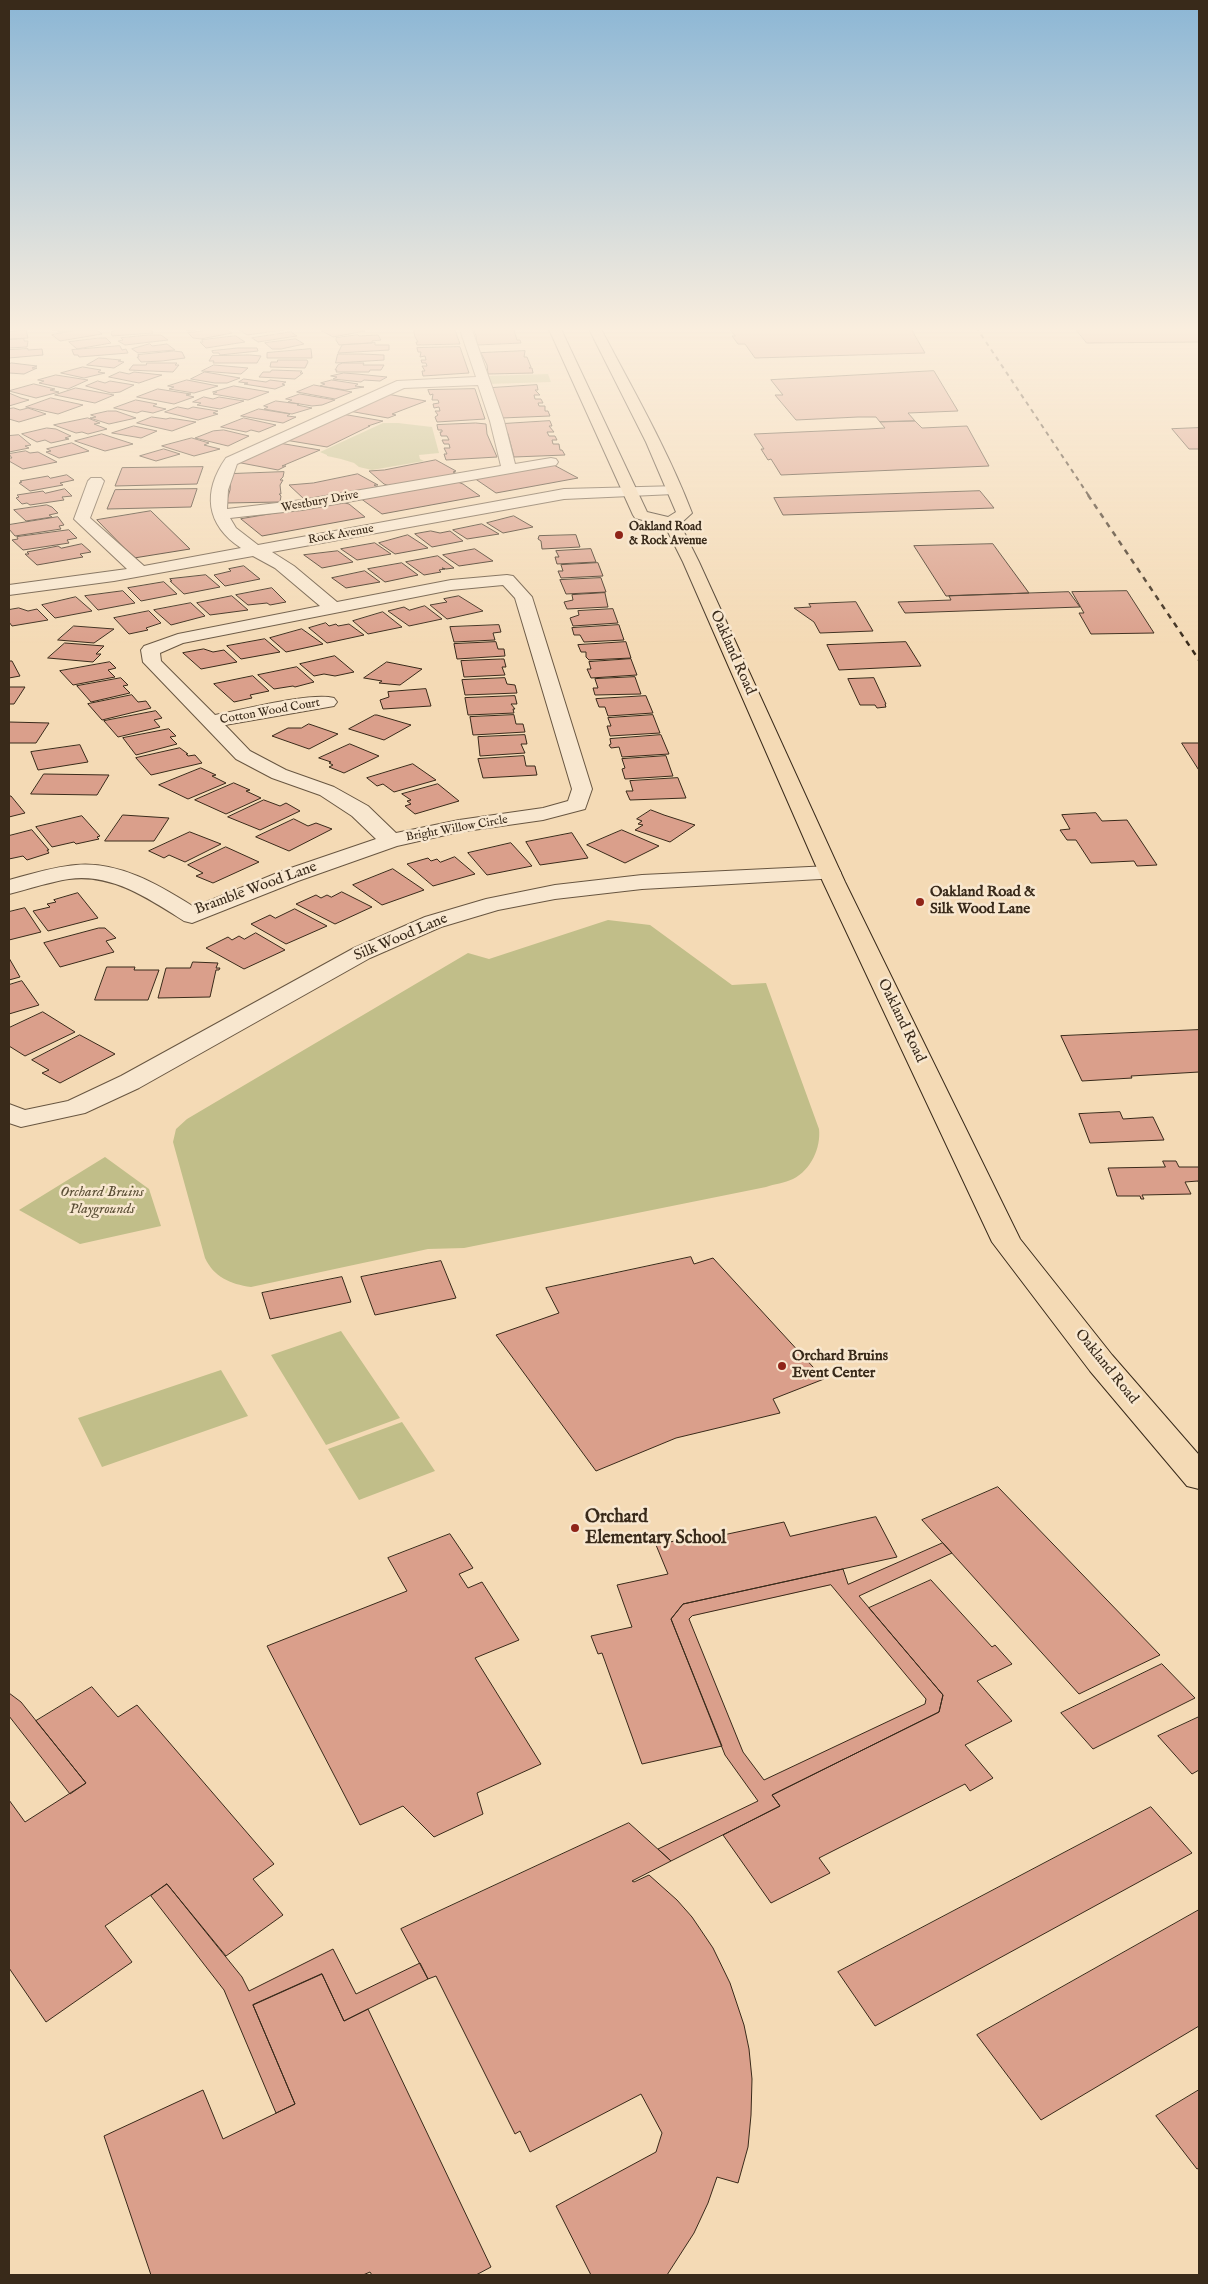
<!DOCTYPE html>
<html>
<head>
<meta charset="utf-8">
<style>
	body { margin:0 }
	#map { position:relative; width:1208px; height:2284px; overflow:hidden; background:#f4dab5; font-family:"IM FELL English",serif }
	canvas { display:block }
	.frame { position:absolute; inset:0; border:10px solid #392a1a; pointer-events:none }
</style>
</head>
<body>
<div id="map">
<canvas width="1208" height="2284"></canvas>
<div class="frame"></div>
</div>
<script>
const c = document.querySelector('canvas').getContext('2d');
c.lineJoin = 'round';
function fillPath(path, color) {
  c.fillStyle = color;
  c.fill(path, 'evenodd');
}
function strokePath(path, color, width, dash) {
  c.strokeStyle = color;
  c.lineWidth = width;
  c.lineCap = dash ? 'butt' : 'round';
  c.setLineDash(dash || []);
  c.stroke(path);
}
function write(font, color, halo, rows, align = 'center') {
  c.font = font + ' "IM FELL English",serif';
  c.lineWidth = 5;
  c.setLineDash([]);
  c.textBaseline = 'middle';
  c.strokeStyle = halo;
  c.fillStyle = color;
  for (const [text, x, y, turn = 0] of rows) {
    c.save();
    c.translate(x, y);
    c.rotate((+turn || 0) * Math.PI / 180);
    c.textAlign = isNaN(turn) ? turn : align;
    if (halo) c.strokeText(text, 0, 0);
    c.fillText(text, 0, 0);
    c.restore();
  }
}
fillPath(new Path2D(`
	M548 374 551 382 489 384 487 376Z
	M383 423H398L432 427 439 453 419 455 420 459 424 461 372 470 359 467 354 463 341 459 327 456V455L320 452Z
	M608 920 650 925 732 985 766 983 819 1129C821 1148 811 1170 793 1179 785 1183 774 1184 766 1187L464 1248 428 1249 251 1287C230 1284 214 1277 205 1258L173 1142 176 1129 187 1119 468 953 489 959Z
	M105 1157 149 1189 161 1226 80 1244 19 1210Z
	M341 1331 400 1418 326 1445 271 1355Z
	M221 1370 248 1416 102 1467 78 1418Z
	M402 1422 435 1471 359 1500 328 1449Z`), '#c1be89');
const building = new Path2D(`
	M51 327H96L58 332V330H52Z
	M145 327 151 329 153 333 112 336 111 332 114 331 113 329Z
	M181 327H215L189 331Z
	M245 327H280L284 330 247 335 236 328Z
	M414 327H454L460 344 417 345 416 342H418L415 337 413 328Z
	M472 327H513L517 340H520L521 343 477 345 476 336Z
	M728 327H910L925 353 755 358 745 344H738L732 336H735Z
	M1074 327H1199V342L1087 343Z
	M225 328 232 333 201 339 193 338 188 333Z
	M348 328H359L365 331 333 337 322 331Z
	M26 330 28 338 9 339V332Z
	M77 330H96L102 334 60 341 52 335Z
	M291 332 297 336 258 342 252 338Z
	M149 335H161L168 340 125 345 118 341 123 340 121 338Z
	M358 335 359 336 378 335 381 340 372 341V343L339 345 336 340V338Z
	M236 336 245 342 206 348 200 342H203L202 340Z
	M99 338H106L111 343 77 349 69 342Z
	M24 339V341H28L27 347 9 348V340Z
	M296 339 304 344 281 349H272L265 343Z
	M375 343V345H389V350L338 353 342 345Z
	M150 344 152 346 167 344 175 350 138 353 132 349Z
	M120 346 122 350 126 349 128 353 79 357 78 355H74L72 350Z
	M460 347 469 373 423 376 422 371H425L422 366H427L426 363H422L421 360H426L425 356 420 357 421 352H418L417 348Z
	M238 348H257L258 351 220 355 219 353H213L212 351Z
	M28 349V350L42 349 43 355 9 358V350Z
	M311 349 312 358H267V353Z
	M174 351 182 352 185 358 162 361 141 362 137 357H139L138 355Z
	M525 351 524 357H527L531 367 529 368H532L533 373 488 374 487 365 481 353Z
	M338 354H362L384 355V360L336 363Z
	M250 355 261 356 257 363H213L214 361H209L212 356Z
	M99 358 121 360 118 361 124 362 114 368 87 365Z
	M278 360H307L308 362 305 368 270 367 271 362H277Z
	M12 363 37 366 32 368H37L24 374 9 373V364Z
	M147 363H177L175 365H179L173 372 129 370 133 365H146Z
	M343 363H364L363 365H384L381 370H370L369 372H336L337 370H335L338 365Z
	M214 365 248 368 241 374 202 371Z
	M83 367 101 370 98 372 105 373 84 378 61 373Z
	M272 370 302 371 300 373H303L295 379 259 377 263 372H270Z
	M934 371 958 411 908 413 915 421 880 422 876 417H858L796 420 775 395H783L771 380Z
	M120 372 129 374 134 372 162 375 139 383 109 377Z
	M205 372 240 378 227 383H215L191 379Z
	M344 373 357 374 387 377 380 381 364 380 361 382 333 379 337 377 331 376Z
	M56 375 88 380 68 389 39 383 44 381 38 380Z
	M244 379 266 382 270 380 286 382 282 384 285 385 275 389 244 384 248 383 239 382Z
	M187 380 218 386 194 393 169 389 174 387 168 386Z
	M332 380 358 384 355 386 364 387 345 390 320 386 325 384 321 383Z
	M98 381 105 383 110 381 134 385 120 392 111 393 86 386Z
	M34 384 55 389 50 390 59 392 36 398 9 391Z
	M314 385 336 389 352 392 335 399 297 392Z
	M537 385 538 390H535L540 395H534L535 399H541L543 403H538L539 406H545V411H548L550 416 502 418 491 388Z
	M234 386 269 392 248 400 213 394 217 392H213Z
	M76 388 114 395 95 403 55 395Z
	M158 389 191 394 186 395 194 397 174 404 137 397Z
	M475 389 485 419 437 422 435 417 438 415 435 411H440L439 407 434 408 433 404 439 403 438 400H432L433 394 430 395 428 390Z
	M9 393 21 398 29 400 9 406Z
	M300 394 335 400 322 405 312 406 288 402 292 400 286 399Z
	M387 394 426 401 392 414 396 415 388 418 349 411Z
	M204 397 213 399 219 397 244 401 220 409 197 405 201 403 193 402Z
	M51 398 83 405 58 414 26 407Z
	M136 400 157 404 153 406 166 409 153 413 142 411 137 413 114 408Z
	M276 401 299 404 297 405 312 408 292 414 264 409 268 407 264 406Z
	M178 407 188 409 193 407 218 411 213 413 218 414 198 420 165 412Z
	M14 408 20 410 28 408 46 414 19 422 9 419V409Z
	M259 409 290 414 287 416 296 417 283 423 241 416Z
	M108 411H116L136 418 109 424 90 418 96 417 91 415Z
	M342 414 383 421 368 426H370L327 447 285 440Z
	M152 417 166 419 170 418 196 422 172 431 137 423Z
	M88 418 100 423 94 424 107 429 88 434 82 432 76 433 54 425Z
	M244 418 276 425 259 432 251 430 246 432 221 427Z
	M550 421 552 426H549L554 432H547L549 436H555L557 440H552L553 444H559L560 450H562L565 455 514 457 508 434 502 424Z
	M915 421 922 428 967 426 989 466 781 475 771 459 768 460 761 449H764L754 434 868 429 885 428 880 422Z
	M476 423 486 424 487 434 497 457 446 460 444 454H447L444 448H450L449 444H444L442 440H449L447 436H441L440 432H442V430H438L437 425Z
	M134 426 157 431 141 438 112 433Z
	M47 428 56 429 71 436 65 438 69 439 51 443 45 440 37 442 22 434Z
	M1199 428V449H1189L1172 429Z
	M224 430 249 436 228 446 195 438 213 431Z
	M102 434 133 444 105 451 75 441Z
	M19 435 31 445 25 446 29 448 9 452V436Z
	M192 438 209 443 204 445 220 449 194 456 162 446Z
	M72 443 89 451 59 458 46 452 51 451 47 449Z
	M279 443 320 450 282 466H286L278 470 236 462Z
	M164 449 180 454 156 461 140 456Z
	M26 451 30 453 38 452 57 462 23 469 9 461V458H12L9 454Z
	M436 460 456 471 453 472 457 474 390 486 384 484 369 471 384 470Z
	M552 464 578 478 496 493 474 478Z
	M203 467 197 484 115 486 122 468Z
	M284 472 283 477 280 480H283L280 485 281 494H279L281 496 280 502 226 503 230 490 231 474Z
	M358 474 378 485H374L379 488 310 500 304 499 289 485 313 483Z
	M67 475 74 480 60 483 63 485 30 491 19 483 22 482 20 481 48 476 50 478Z
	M455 481 463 484 480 496 382 514 360 498Z
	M65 489 72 496 62 497 64 500 30 505 27 503 22 504 16 498 19 497 17 495 43 491 45 493Z
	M197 489 191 507 107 509 115 490Z
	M980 491 994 508 783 515 774 498Z
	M341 502 349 504 365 517 262 536 241 519Z
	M47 505 52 507 58 513 49 515 52 517 26 521 14 510Z
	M151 511 190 549 134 558 97 520Z
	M514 516 533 527 503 533 487 523Z
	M58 517 64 525 59 526 61 529 15 536 9 529V525Z
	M482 524 499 534 467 539 453 530Z
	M69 530 77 538 67 540 69 543 23 550 12 540 18 539 17 537Z
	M431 531 440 533 450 531 463 541 432 547 415 534Z
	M408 535 428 548 395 554 379 543Z
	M576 535 580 547 542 549 541 541 538 539 539 536Z
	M375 543 391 554 357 560 341 549Z
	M82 544 91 552 80 554 83 557 37 565 25 554H29L27 552 58 546 61 548Z
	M993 544 1029 593 946 596 914 546Z
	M475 549 493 561 459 566 443 555Z
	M591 549 596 562 557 564 555 557H559L556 551Z
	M338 551 353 562 322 568 304 555Z
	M438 556 454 568 446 569 442 568 445 569 439 570 441 572 424 575 406 562Z
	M402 563 418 575 385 582 368 569Z
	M598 563 603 576 561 578 558 571H563L561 565Z
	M244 566 260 579 225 586 214 575 231 571 229 569Z
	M365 571 380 582 346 588 332 578Z
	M206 575 220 587 184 594 170 581H172L170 579Z
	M601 578 606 592 566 594 560 580Z
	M164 582 177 594 141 601 128 588Z
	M272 588 286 602 270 605 267 603 248 605 236 595Z
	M123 591 135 603 98 610 85 596Z
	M1127 591 1154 633 1091 634 1079 613H1084L1072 592Z
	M1069 592 1080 607 905 613 898 602 951 600 949 596Z
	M605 593 608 607 567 609 564 602 573 600 572 595Z
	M232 596 248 610 210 615 197 603Z
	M459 596 483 611 447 619 430 605 447 602 444 599Z
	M76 597 92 611 55 618 42 605Z
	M856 602 873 631 820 633 814 622 794 608 811 607 809 604Z
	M191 603 205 616 171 625 154 610Z
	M425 606 442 619 409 626 388 611 404 607 409 610Z
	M19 608 28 611 37 609 48 620 12 626 9 622V610Z
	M613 609 618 623 573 626 570 618 579 615 578 611Z
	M149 611 161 623 146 628 148 630 129 634 114 618Z
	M383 612 402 627 368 634 353 621Z
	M326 623 329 626 336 624 338 626 349 624 364 635 327 643 309 628Z
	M499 625 501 632 493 633 495 640 454 642 450 627Z
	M619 625 624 640 584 642 580 635H574L572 628Z
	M74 626 114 629 94 643 58 640Z
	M302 629 323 644 286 652 270 638Z
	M265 639 280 652 241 659 227 646Z
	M496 642 498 649H504L505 656 457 659 454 644Z
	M626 642 631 658 589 660 586 657V652H581L578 645Z
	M906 642 921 666 839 670 827 645Z
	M65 643 104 646 96 654H101L93 662 48 658Z
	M204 649 213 652 224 650 237 662 201 669 183 653Z
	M335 656 354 672 335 676 324 674 314 676 300 664Z
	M501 659H504L506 667H502L505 675 464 677 461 661Z
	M631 659 637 675 591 678 587 669H591L589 662Z
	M9 661H12L20 676 9 678Z
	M110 662 116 668 108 670 115 677 73 685 60 671Z
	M387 662 422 669 400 685 379 683 382 681 364 678Z
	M297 667 314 682 295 687 293 686 274 689 258 675Z
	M253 676 269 691 250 695 252 698 234 702 214 684Z
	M635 677 641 694 595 695 593 688H598L595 679Z
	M121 678 128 685 123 686 130 693 91 702 77 686Z
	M505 678 507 684 515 685 517 693 465 695 462 680Z
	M874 678 886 704H885L886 707 877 708 875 705H860L848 679Z
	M9 687H25L14 704H9Z
	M426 689 431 706 383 709 380 700 389 697 388 692Z
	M132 695 138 702 146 701 151 708 102 720 88 704Z
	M515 696 517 704H511L515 709H513L514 713 468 715 465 698Z
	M646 696 653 713 608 716 605 707H599L596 699Z
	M156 711 162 718 154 720 160 727 118 737 104 721Z
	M375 715H377L411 725 384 740 349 729Z
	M514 715 516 724H523L525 732 473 735 470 717Z
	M653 715 660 733 610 736 607 726H611L608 718Z
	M9 722 49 723 36 743H9Z
	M309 724 338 734 309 749 272 736 288 728H301Z
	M169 729 176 736 170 737 177 744 136 755 123 738Z
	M525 735 527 744H521L525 753 480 756 478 737Z
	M661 735 669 754 622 757 619 747 611 748 609 745 611 744 610 739Z
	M1182 743H1199V770Z
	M350 744 379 756 344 773 329 767 333 765 329 763 331 762 319 758Z
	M80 745 88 762 38 770 31 752Z
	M180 748 188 754H186L188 756 195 755 202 763 151 775 136 758Z
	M524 756 526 766H535L537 775 483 778 478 759Z
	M666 756 673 776 625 779 622 769 625 768 622 759Z
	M413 764 436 780 394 792 383 784 377 786 367 778Z
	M201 768 216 775 212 776 226 783 188 799 159 785Z
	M44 774 109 775 97 795 31 794Z
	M678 778 686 798 630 800 626 791H633L630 781Z
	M234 783 250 790 246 791 261 798 226 814 195 800Z
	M438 784 459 801 415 814 405 806 411 804 407 801 411 800 402 794Z
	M9 796H11L25 813 9 817Z
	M264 800 280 806 286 803 300 811 260 830 228 817Z
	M651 810 664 815 695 825 670 842 635 830 643 825 638 824 642 821 637 819Z
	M1096 813 1102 821 1127 820 1157 865 1137 866 1134 861 1091 863 1076 840H1067L1060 830 1070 829 1062 815Z
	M123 815 169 818 154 841H105Z
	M82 816 100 836 97 837 99 839 76 844 74 842 52 847 36 827Z
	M294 819 308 826 316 823 332 829 289 851 256 837Z
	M32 830 49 850H47L49 853 27 860 23 856 9 859V836Z
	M622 830 659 846 625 863 587 845Z
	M190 832 221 844 185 862 169 855 164 858 149 851Z
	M572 833 588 858 540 865 526 842Z
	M511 843 532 866 487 875 468 853Z
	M226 847 259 862 213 883 196 876 203 873 188 865Z
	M455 857 475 874 433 886 407 864 428 858 431 861 437 859 440 862Z
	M393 869 424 890 382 905 353 885Z
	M342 892 372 907 335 924 296 904 316 895 321 898 327 895 331 897Z
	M78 893 98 918 48 931 33 911 50 907 47 904 56 902 54 900Z
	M25 908 41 932 9 940V912Z
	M295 909 327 926 286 944 251 924 270 915 275 918Z
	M99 928H105L116 938 106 941 114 952 60 967 44 943Z
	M256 933 285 950 244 969 206 948 228 937 232 940 239 936 244 939Z
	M9 958 20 977 9 980Z
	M193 962 218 963 216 968H220L219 970H216L210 997 158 998 166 968H190Z
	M107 967H135L134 970H159L148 1000H95Z
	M22 981 39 1005 9 1014V985Z
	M43 1012 75 1032 25 1056 9 1046V1028Z
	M1199 1030V1072L1131 1076 1132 1078 1082 1081 1061 1036Z
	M80 1035 115 1054 60 1083 42 1073 49 1070 32 1060Z
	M1120 1112 1123 1119 1153 1117 1164 1140 1090 1143 1079 1114Z
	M1163 1161H1176L1179 1167H1199V1184L1198 1181 1185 1182 1191 1194 1142 1195 1144 1199H1141L1140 1196H1117L1108 1168 1165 1167Z
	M691 1257 694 1264 713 1258 824 1379 773 1399 780 1413 676 1438 596 1471 496 1335 559 1313 546 1288Z
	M441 1261 456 1298 375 1315 361 1277Z
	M342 1277 351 1302 270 1319 262 1293Z
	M998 1487 1160 1655 1079 1694 922 1520Z
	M876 1517 897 1557 683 1604 671 1619 722 1746 642 1764 602 1653 598 1654 591 1636 632 1627 617 1585 668 1574 656 1545 679 1540 681 1544 784 1522 790 1536Z
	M450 1534 473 1568 459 1574 468 1588 482 1582 519 1640 475 1658 541 1764 477 1793 483 1814 434 1837 403 1806 360 1825 267 1646 407 1591 388 1558Z
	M943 1543 952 1553 859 1596 943 1695 939 1712 772 1795 780 1806 671 1861 658 1849 758 1801 725 1755 671 1619 683 1604 843 1569 848 1584ZM831 1585 926 1699 925 1704 764 1780 743 1752 689 1619 692 1616Z
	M931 1580 992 1647 995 1645 1012 1664 977 1681 1012 1721 965 1745 993 1778 970 1791 965 1784 819 1858 830 1873 771 1903 723 1835 780 1806 772 1795 939 1712 943 1695 869 1608Z
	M1162 1664 1195 1698 1093 1749 1061 1713Z
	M92 1687 118 1717 137 1705 274 1864 253 1879 283 1915 226 1956 167 1884 105 1926 132 1962 46 2022 9 1968V1800L25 1822 86 1783 36 1721Z
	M9 1693 21 1702 86 1783 70 1794 9 1716Z
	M1199 1717V1770L1192 1774 1158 1736Z
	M1151 1807 1192 1853 875 2026 838 1972Z
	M629 1823 671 1861 632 1881 634 1882 649 1875 677 1900 692 1917 713 1948 730 1983 744 2025 749 2049 752 2079 751 2115 748 2147 738 2183 717 2177 708 2203 694 2233 667 2275H591L556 2206 656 2152 662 2133 641 2094 530 2152 520 2131 515 2134 436 1976 428 1979 401 1929Z
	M167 1884 242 1977 249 1991 333 1949 356 1994 420 1963 428 1979 344 2021 322 1974 253 2005 295 2104 276 2113 224 1990 151 1896Z
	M1199 1910V2026L1041 2120 977 2035Z
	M322 1974 344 2021 368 2009 491 2267 476 2275H372L370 2272 363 2275H151L104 2136 203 2090 223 2139 295 2104 253 2005Z
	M1199 2090V2168L1197 2169 1156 2116Z`);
fillPath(building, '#da9f8b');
strokePath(building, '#392a1a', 1);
const minor = new Path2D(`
	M459 327H471L504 421 515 464 551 458 556 459 558 462 556 465 302 510 230 518 236 528 258 545 564 489 679 486 682 489 679 492 674 494 564 499 272 552 294 566 337 602 451 580 507 575 513 576 532 597 592 789 585 809 543 820 459 832 397 846 298 881 192 923 184 921C149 899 112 873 69 879 49 882 29 889 9 894V880C31 874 53 867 76 865 119 861 159 885 194 907L282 871 376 839 352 816 320 795 272 778 236 759 143 662 141 650 144 646 178 634 320 606 275 568 253 556 114 581 9 595V585L127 569 74 519 88 481 91 478H101L104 481 90 518 144 566 241 548C206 525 202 492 226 458L397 381 476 377ZM478 385 490 421 501 466 302 500 227 509 228 490 237 464 404 388ZM503 585 515 598 572 789 568 801 543 808 459 820 396 833 368 806 334 787 286 770 250 751 225 725 334 706 337 702 334 698C310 692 242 710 215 715L161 661 160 653 183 643 451 590Z
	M830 866 838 868 841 873 838 878 642 889 555 899 498 910 441 927 370 958 139 1088 85 1113 21 1127 9 1123V1104L25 1110 68 1101 121 1076 354 948 425 917 486 899 555 885 642 875Z`);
const major = new Path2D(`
	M548 327H560L647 512 668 517 676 512 646 442 588 327H600C632 388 667 448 692 513L680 524 699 562 845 882 1020 1239 1112 1355 1199 1455V1489L1187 1486 1090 1371 992 1242 823 882 683 562 665 526 635 518 633 515Z`);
strokePath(minor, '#685641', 2);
strokePath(major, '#392a1a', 2);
fillPath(minor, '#f8e7cf');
fillPath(major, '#f4dab5');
strokePath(new Path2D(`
	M976 327 1089 496`), '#392a1a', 2, [4.5, 4.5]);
strokePath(new Path2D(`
	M1088 495 1199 660`), '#392a1a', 2.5, [5.5, 5.5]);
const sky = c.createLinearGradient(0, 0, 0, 646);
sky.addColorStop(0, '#8bb6d5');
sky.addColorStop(0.51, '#faeede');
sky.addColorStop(1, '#faeede00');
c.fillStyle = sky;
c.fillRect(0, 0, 1208, 646);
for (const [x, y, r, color] of [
	[619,535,5,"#8f2418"],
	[920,902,5,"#8f2418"],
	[782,1366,5,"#8f2418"],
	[575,1528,5,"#8f2418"]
]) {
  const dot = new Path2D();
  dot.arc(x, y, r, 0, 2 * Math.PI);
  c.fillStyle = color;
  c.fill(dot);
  strokePath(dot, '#f8e7cf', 2);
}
write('12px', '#392a1a', '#f8e7cf', [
	["Westbury Drive",320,502,-10],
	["Rock Avenue",341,535,-10],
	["Cotton Wood Court",270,712,-10],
	["Bright Willow Circle",457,829,-10]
]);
write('bold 12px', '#392a1a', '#f8e7cf', [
	["Oakland Road",629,528],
	["& Rock Avenue",629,542]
], 'left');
write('15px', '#392a1a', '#f8e7cf', [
	["Oakland Road",732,653,66],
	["Bramble Wood Lane",256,889,-20],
	["Silk Wood Lane",401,938,-23],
	["Oakland Road",901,1021,64],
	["Oakland Road",1106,1367,51]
]);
write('bold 15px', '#392a1a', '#f8e7cf', [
	["Oakland Road &",930,893],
	["Silk Wood Lane",930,910],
	["Orchard Bruins",792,1357],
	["Event Center",792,1374]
], 'left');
write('italic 15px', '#5b4f36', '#f8e7cf', [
	["Orchard Bruins",102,1193],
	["Playgrounds",102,1210]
]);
write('bold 18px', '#392a1a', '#f8e7cf', [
	["Orchard",585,1518],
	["Elementary School",585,1539]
], 'left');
</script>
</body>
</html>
